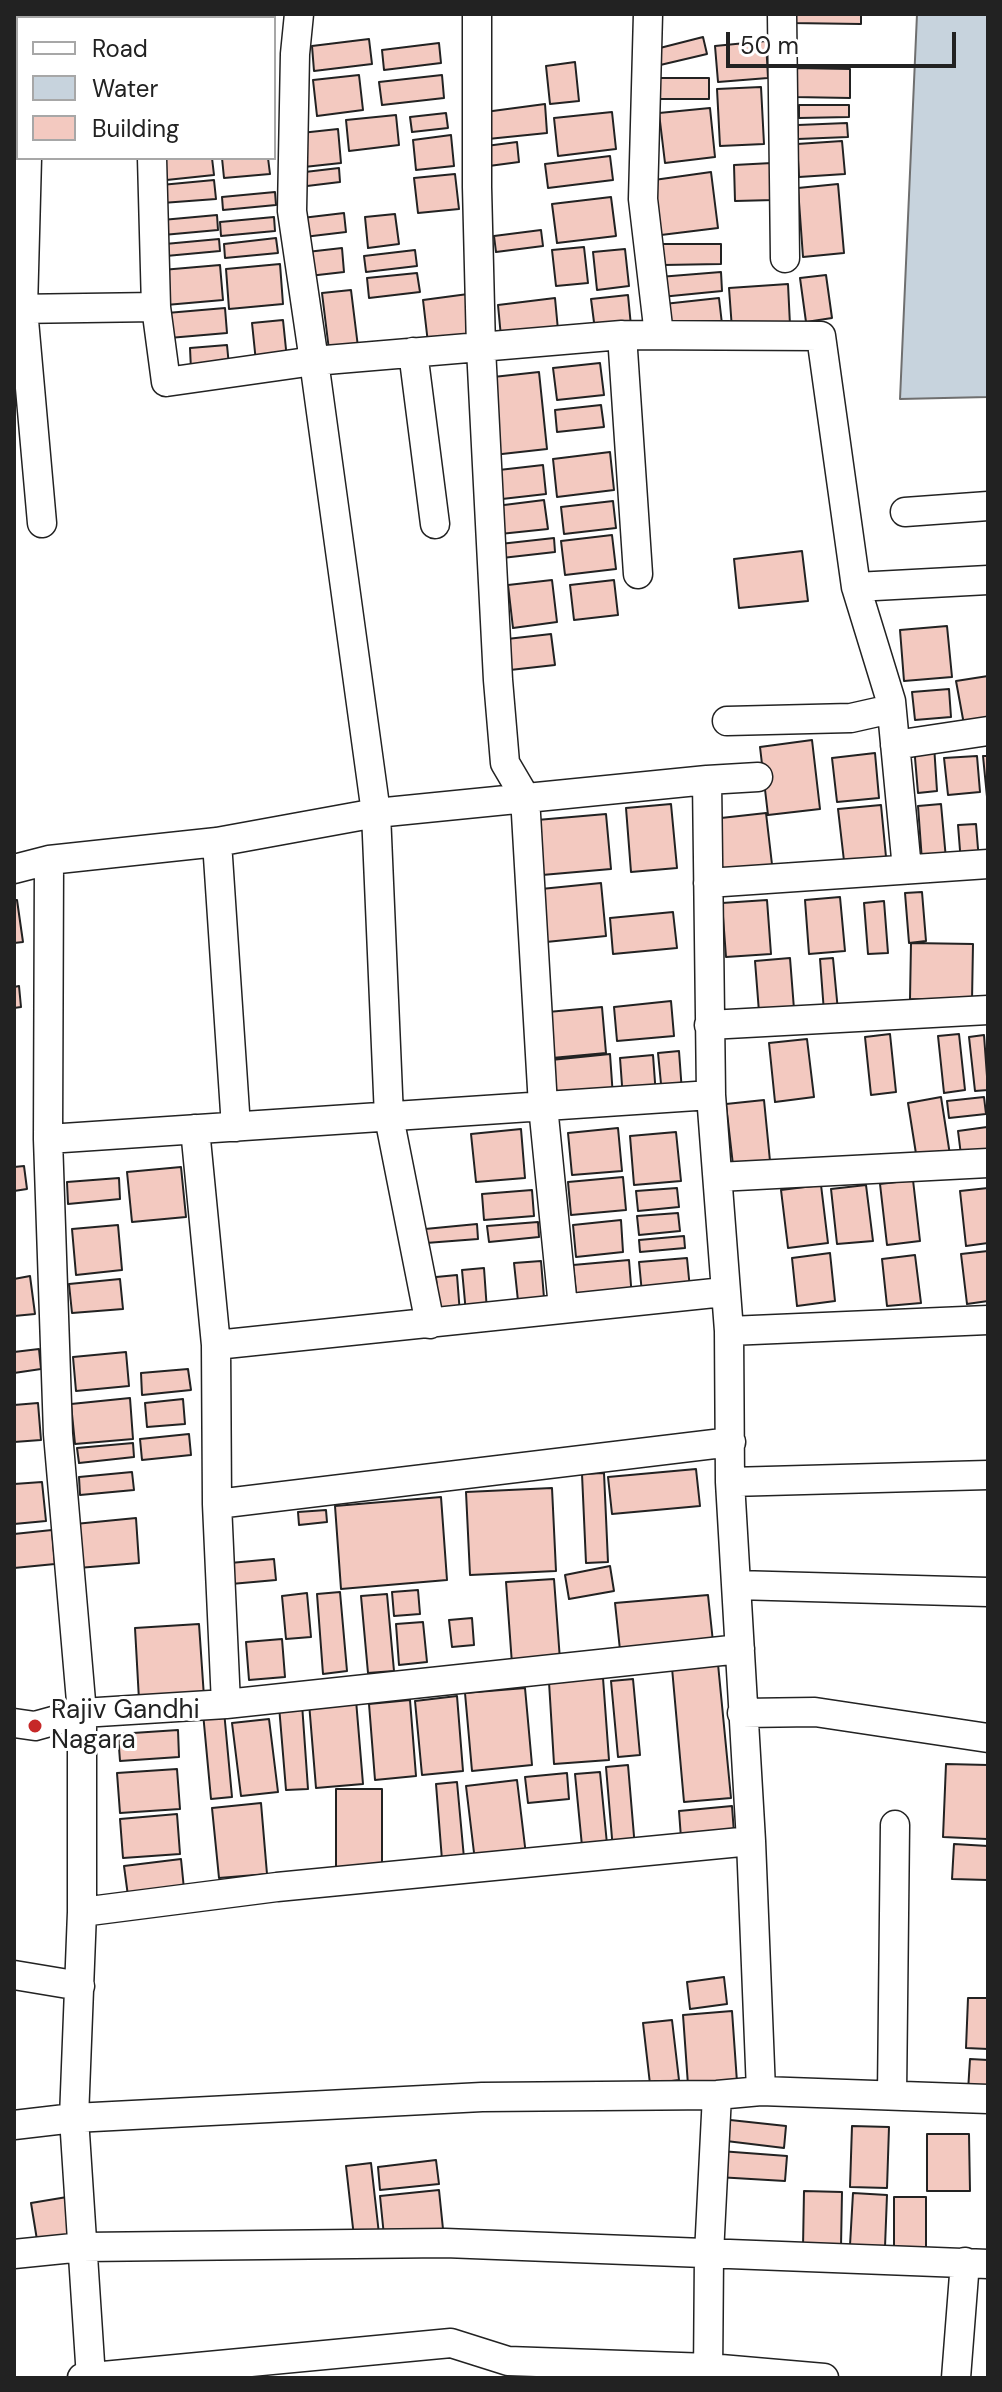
<!DOCTYPE html>
<html>
<head>
<meta charset="utf-8">
<style>
	body { margin:0 }
	#map { position:relative; width:1002px; height:2392px; overflow:hidden; background:#fff; font-family:"DM Sans",sans-serif }
	canvas { display:block }
	.frame { position:absolute; inset:0; border:16px solid #222; pointer-events:none }
	.legend { position:absolute; left:16px; top:16px; width:260px; height:144px; box-sizing:border-box; background:#fff; border:2px solid #a7a7a7; margin:0; padding:10px 14px; list-style:none; font-size:24px; color:#222 }
	.legend li { display:flex; align-items:center; gap:16px; height:40px }
	.legend b { width:40px; border:2px solid #a7a7a7 }
	.scale { position:absolute; left:726px; top:32px; width:230px; height:36px; box-sizing:border-box; border:4px solid #222; border-top:0; padding-left:10px; font-size:24px; line-height:28px; white-space:nowrap; color:#222; -webkit-text-stroke:6px #fff; paint-order:stroke }
</style>
</head>
<body>
<div id="map">
<canvas width="1002" height="2392"></canvas>
<div class="frame"></div>
<ul class="legend">
<li><b style="height:10px;background:#fff"></b>Road</li>
<li><b style="height:22px;background:#c7d3dd"></b>Water</li>
<li><b style="height:22px;background:#f3c9c0"></b>Building</li>
</ul>
<div class="scale">50 m</div>
</div>
<script>
const c = document.querySelector('canvas').getContext('2d');
c.lineJoin = 'round';
function fillPath(path, color) {
  c.fillStyle = color;
  c.fill(path, 'evenodd');
}
function strokePath(path, color, width, dash) {
  c.strokeStyle = color;
  c.lineWidth = width;
  c.lineCap = dash ? 'butt' : 'round';
  c.setLineDash(dash || []);
  c.stroke(path);
}
function write(font, color, halo, rows, align = 'center') {
  c.font = font + ' "DM Sans",sans-serif';
  c.lineWidth = 6;
  c.setLineDash([]);
  c.textBaseline = 'middle';
  c.strokeStyle = halo;
  c.fillStyle = color;
  for (const [text, x, y, turn = 0] of rows) {
    c.save();
    c.translate(x, y);
    c.rotate((+turn || 0) * Math.PI / 180);
    c.textAlign = isNaN(turn) ? turn : align;
    if (halo) c.strokeText(text, 0, 0);
    c.fillText(text, 0, 0);
    c.restore();
  }
}
const water = new Path2D(`
	M917 14H988V397L900 399Z`);
fillPath(water, '#c7d3dd');
strokePath(water, '#6f6f6f', 2);
const building = new Path2D(`
	M180 14H208V18H181Z
	M218 14H267L268 18H218Z
	M790 14H861V24L790 23Z
	M703 37 707 54 656 66 652 50Z
	M369 39 372 64 314 71 312 46Z
	M766 41 768 78 718 82 715 46Z
	M439 43 441 63 384 70 382 50Z
	M575 62 579 101 550 104 546 66Z
	M794 68 850 69V98L794 97Z
	M359 75 363 110 317 116 313 80Z
	M442 75 444 98 382 105 379 82Z
	M658 78H709V99H658Z
	M761 87 764 144 720 146 717 89Z
	M545 104 547 133 488 139 485 112Z
	M799 105H849V117L799 118Z
	M710 108 715 157 665 163 659 113Z
	M612 112 616 149 558 156 554 118Z
	M446 113 448 128 412 132 410 117Z
	M396 115 399 145 349 151 346 120Z
	M847 123 848 137 798 139V125Z
	M338 129 341 163 304 167 301 133Z
	M451 135 454 166 416 170 413 140Z
	M842 141 845 174 799 177 797 144Z
	M517 142 519 162 489 166 486 146Z
	M610 156 613 180 548 188 545 164Z
	M154 158H212L214 175 157 181Z
	M222 158H268L270 174 224 178Z
	M772 163 774 200 735 201 734 165Z
	M339 168 340 182 307 186 305 172Z
	M711 172 718 228 661 235 654 180Z
	M455 174 459 209 418 213 414 178Z
	M214 180 216 199 162 203 161 185Z
	M838 184 844 253 803 257 798 188Z
	M275 192 276 205 223 210 222 197Z
	M611 197 616 236 557 243 552 204Z
	M344 213 346 232 304 237 302 218Z
	M395 214 399 244 368 248 365 217Z
	M217 215 218 230 163 235 162 220Z
	M274 217 275 231 221 236 220 222Z
	M541 230 543 246 496 252 494 236Z
	M276 238 278 253 225 258 224 244Z
	M219 239 220 251 166 256 165 244Z
	M663 244H721V264L663 265Z
	M584 247 588 283 556 286 552 250Z
	M342 248 344 272 309 276 307 252Z
	M625 249 629 286 597 290 593 252Z
	M415 250 417 266 366 272 364 256Z
	M280 264 283 304 229 309 226 269Z
	M220 265 223 300 166 305 162 270Z
	M721 272 722 291 661 297 659 277Z
	M417 273 420 292 369 298 367 278Z
	M826 275 832 318 806 322 800 278Z
	M788 284 790 325 732 329 729 288Z
	M351 290 358 347 329 350 322 293Z
	M468 294 473 337 428 343 423 300Z
	M628 295 631 326 595 330 591 299Z
	M555 298 558 330 501 337 498 305Z
	M719 298 722 324 667 330 664 304Z
	M225 308 227 333 169 338 167 313Z
	M283 320 287 359 256 362 252 323Z
	M227 345 229 366 191 370 190 348Z
	M600 363 604 395 557 400 553 368Z
	M539 372 547 449 493 455 484 378Z
	M601 405 604 427 557 432 555 410Z
	M610 452 614 490 557 497 553 459Z
	M543 465 546 494 502 499 499 470Z
	M544 500 548 529 500 534 496 506Z
	M613 501 616 528 564 534 561 507Z
	M612 535 616 569 565 575 561 541Z
	M554 538 555 552 502 558 500 544Z
	M802 551 808 601 739 608 734 559Z
	M552 580 557 622 513 628 508 585Z
	M614 580 618 615 574 620 570 585Z
	M947 626 952 677 904 681 900 630Z
	M551 634 555 665 510 670 507 639Z
	M988 676V726L965 730 956 681Z
	M949 689 951 717 915 720 912 692Z
	M812 740 820 809 768 815 760 747Z
	M934 745 937 791 918 793 914 746Z
	M875 753 879 798 837 802 832 758Z
	M977 756 980 792 948 795 944 758Z
	M983 756H988V807Z
	M671 804 677 868 631 872 626 808Z
	M941 804 946 859 922 861 918 806Z
	M881 805 886 857 844 861 838 809Z
	M766 813 773 873 719 879 712 819Z
	M606 814 611 869 542 875 537 820Z
	M976 824 979 861 961 863 958 825Z
	M601 883 606 936 546 942 541 889Z
	M922 892 926 941 909 943 905 893Z
	M840 897 845 951 809 954 805 900Z
	M14 900H17L23 942 14 943Z
	M767 900 771 954 726 957 722 903Z
	M884 901 888 953 868 954 864 903Z
	M673 912 677 948 613 954 610 918Z
	M911 943 973 944 972 1001 910 999Z
	M790 958 794 1009 759 1012 755 961Z
	M833 958 838 1011 824 1012 820 959Z
	M19 986 21 1007 14 1008V987Z
	M671 1001 674 1036 617 1041 614 1007Z
	M602 1007 606 1053 552 1058 548 1012Z
	M890 1034 896 1092 871 1095 865 1037Z
	M959 1034 965 1090 944 1093 938 1036Z
	M984 1035 988 1090 975 1091 969 1037Z
	M807 1039 814 1097 775 1102 769 1043Z
	M679 1051 682 1092 662 1094 658 1053Z
	M610 1054 613 1097 555 1103 551 1060Z
	M653 1055 656 1096 623 1099 620 1058Z
	M941 1097 950 1155 917 1160 908 1103Z
	M984 1097 986 1114 949 1118 947 1101Z
	M764 1100 770 1161 733 1165 726 1104Z
	M987 1127 988 1151 961 1155 958 1131Z
	M618 1128 622 1171 572 1175 568 1133Z
	M521 1129 525 1178 476 1182 471 1134Z
	M676 1132 681 1181 634 1185 630 1136Z
	M24 1166 27 1189 14 1191V1167Z
	M181 1167 186 1217 132 1222 127 1172Z
	M623 1177 626 1210 571 1215 568 1182Z
	M119 1178 120 1199 68 1204 67 1182Z
	M913 1180 920 1241 887 1245 880 1184Z
	M821 1185 828 1243 788 1248 781 1190Z
	M866 1185 873 1241 837 1244 831 1189Z
	M677 1188 679 1207 638 1211 636 1191Z
	M988 1188V1243L966 1246 960 1191Z
	M532 1190 534 1216 484 1220 482 1194Z
	M678 1213 680 1231 639 1235 637 1216Z
	M621 1220 623 1252 576 1257 573 1225Z
	M538 1222 539 1237 489 1242 487 1226Z
	M477 1224 478 1239 426 1243 425 1229Z
	M118 1225 122 1270 76 1275 72 1229Z
	M684 1236 685 1248 640 1252 639 1240Z
	M988 1251V1301L967 1304 961 1254Z
	M830 1253 835 1301 797 1306 792 1258Z
	M915 1255 921 1303 887 1306 882 1259Z
	M687 1258 690 1289 642 1293 639 1262Z
	M629 1260 632 1298 577 1303 573 1265Z
	M541 1261 544 1298 518 1301 514 1263Z
	M484 1268 487 1311 466 1313 462 1270Z
	M457 1275 460 1314 439 1315 436 1277Z
	M30 1276 35 1314 14 1316V1279Z
	M120 1279 123 1309 72 1313 69 1284Z
	M39 1349 41 1369 14 1373V1352Z
	M126 1352 129 1386 76 1391 73 1357Z
	M188 1369 191 1390 142 1395 141 1373Z
	M130 1398 133 1439 75 1444 71 1404Z
	M183 1399 185 1424 147 1427 145 1403Z
	M38 1403 41 1440 14 1442V1405Z
	M189 1434 191 1455 142 1460 140 1439Z
	M133 1443 134 1457 79 1463 77 1448Z
	M696 1469 700 1506 612 1514 608 1477Z
	M132 1472 134 1490 80 1495 79 1477Z
	M604 1473 608 1562 586 1563 582 1474Z
	M42 1482 46 1521 14 1524V1484Z
	M552 1488 556 1571 470 1575 466 1492Z
	M441 1497 447 1580 341 1589 335 1506Z
	M326 1510 327 1522 299 1525 298 1512Z
	M136 1518 139 1563 78 1568 75 1524Z
	M52 1530 55 1564 14 1568V1534Z
	M274 1559 276 1580 231 1584 230 1563Z
	M610 1566 614 1591 569 1599 565 1575Z
	M554 1579 560 1660 512 1664 506 1582Z
	M418 1590 420 1614 394 1616 392 1592Z
	M340 1592 347 1671 323 1674 317 1594Z
	M307 1593 311 1637 286 1639 282 1596Z
	M387 1594 394 1671 368 1673 361 1596Z
	M708 1595 713 1642 620 1650 615 1603Z
	M472 1618 474 1645 452 1647 449 1620Z
	M423 1622 427 1662 399 1665 396 1624Z
	M199 1624 204 1697 139 1700 135 1628Z
	M282 1639 285 1677 249 1680 246 1642Z
	M718 1664 731 1798 684 1802 672 1668Z
	M603 1678 609 1760 554 1764 549 1682Z
	M633 1679 640 1755 618 1757 611 1681Z
	M525 1688 532 1765 472 1771 465 1693Z
	M457 1696 463 1771 422 1775 415 1701Z
	M356 1700 363 1784 316 1788 309 1703Z
	M410 1700 416 1776 375 1780 369 1704Z
	M302 1704 308 1789 286 1790 279 1706Z
	M224 1711 232 1797 211 1799 203 1713Z
	M269 1719 278 1792 241 1796 232 1723Z
	M178 1730 179 1757 120 1761 118 1734Z
	M946 1764 988 1765 987 1839 943 1837Z
	M628 1765 635 1848 613 1850 606 1767Z
	M177 1769 180 1809 120 1813 117 1773Z
	M600 1772 607 1844 582 1846 575 1774Z
	M567 1773 569 1799 528 1803 525 1777Z
	M517 1780 526 1855 475 1861 466 1786Z
	M457 1782 464 1858 442 1860 436 1784Z
	M336 1789H382V1869L336 1870Z
	M261 1803 267 1874 219 1878 212 1808Z
	M732 1806 734 1833 681 1838 679 1811Z
	M177 1814 180 1854 123 1858 120 1819Z
	M954 1844 988 1846V1880L952 1879Z
	M181 1859 184 1889 128 1896 124 1866Z
	M724 1977 727 2004 690 2009 687 1982Z
	M968 1998H988V2049L966 2048Z
	M732 2011 737 2082 688 2085 683 2015Z
	M672 2020 679 2080 650 2084 643 2023Z
	M970 2059 988 2060V2091H968Z
	M721 2119 786 2126 784 2148 718 2140Z
	M852 2126 889 2127 887 2188 850 2187Z
	M927 2134H969L970 2191H927Z
	M720 2151 787 2156 785 2181 717 2177Z
	M436 2160 439 2184 380 2190 378 2167Z
	M371 2163 379 2234 354 2237 346 2166Z
	M439 2190 443 2229 384 2236 380 2196Z
	M804 2191 842 2192 841 2247H803Z
	M853 2193 887 2195 885 2247 850 2245Z
	M73 2196 77 2240 38 2246 31 2203Z
	M894 2197H926V2248H894Z`);
fillPath(building, '#f3c9c0');
strokePath(building, '#222', 2);
const street = new Path2D(`
	M299 14 295 54 292 211 314 361 622 335
	M477 14V187L481 348 498 680 505 763 525 797 543 1106 563 1307
	M648 14 643 199 659 335
	M782 14 785 258
	M42 18 43 14
	M27 158 23 309 42 523
	M156 307 166 382 314 361 376 813 389 1117 430 1324
	M14 309 156 307 152 158
	M413 352 435 524
	M905 512 988 506
	M638 574 622 335 821 336 856 587 891 701 907 869
	M856 587 988 580
	M727 721 851 718 891 709
	M895 745 988 731
	M707 780 711 1095 729 1331 730 1482 751 1841 761 2091
	M217 842 236 1127
	M49 860 48 1139 58 1434 82 1713V1912L74 2118 91 2378
	M14 869 49 860 217 842 376 813 707 780 758 777
	M708 883 988 864
	M709 1025 988 1010
	M195 1129 216 1345 217 1504 226 1704
	M48 1139 711 1095
	M718 1177 988 1163
	M729 1331 988 1320
	M216 1345 724 1292
	M730 1482 988 1475
	M217 1504 731 1442
	M736 1585 988 1592
	M742 1713 815 1712 988 1738
	M14 1723 35 1726 82 1713 226 1704 740 1649
	M82 1912 277 1887 751 1841
	M14 1975 80 1986
	M892 2095 895 1825
	M14 2125 74 2118 482 2097 717 2095 761 2091 988 2099
	M14 2254 83 2247 445 2243 988 2264
	M82 2378 451 2343 508 2361 709 2368 824 2378
	M708 2378 709 2254 717 2095
	M956 2378 965 2262`);
strokePath(street, '#222', 31);
strokePath(street, '#fff', 28);
for (const [x, y, r, color] of [
	[35,1726,8,"#c62828"]
]) {
  const dot = new Path2D();
  dot.arc(x, y, r, 0, 2 * Math.PI);
  c.fillStyle = color;
  c.fill(dot);
  strokePath(dot, '#fff', 3);
}
write('26px', '#222', '#fff', [
	["Rajiv Gandhi",51,1711],
	["Nagara",51,1741]
], 'left');
</script>
</body>
</html>
